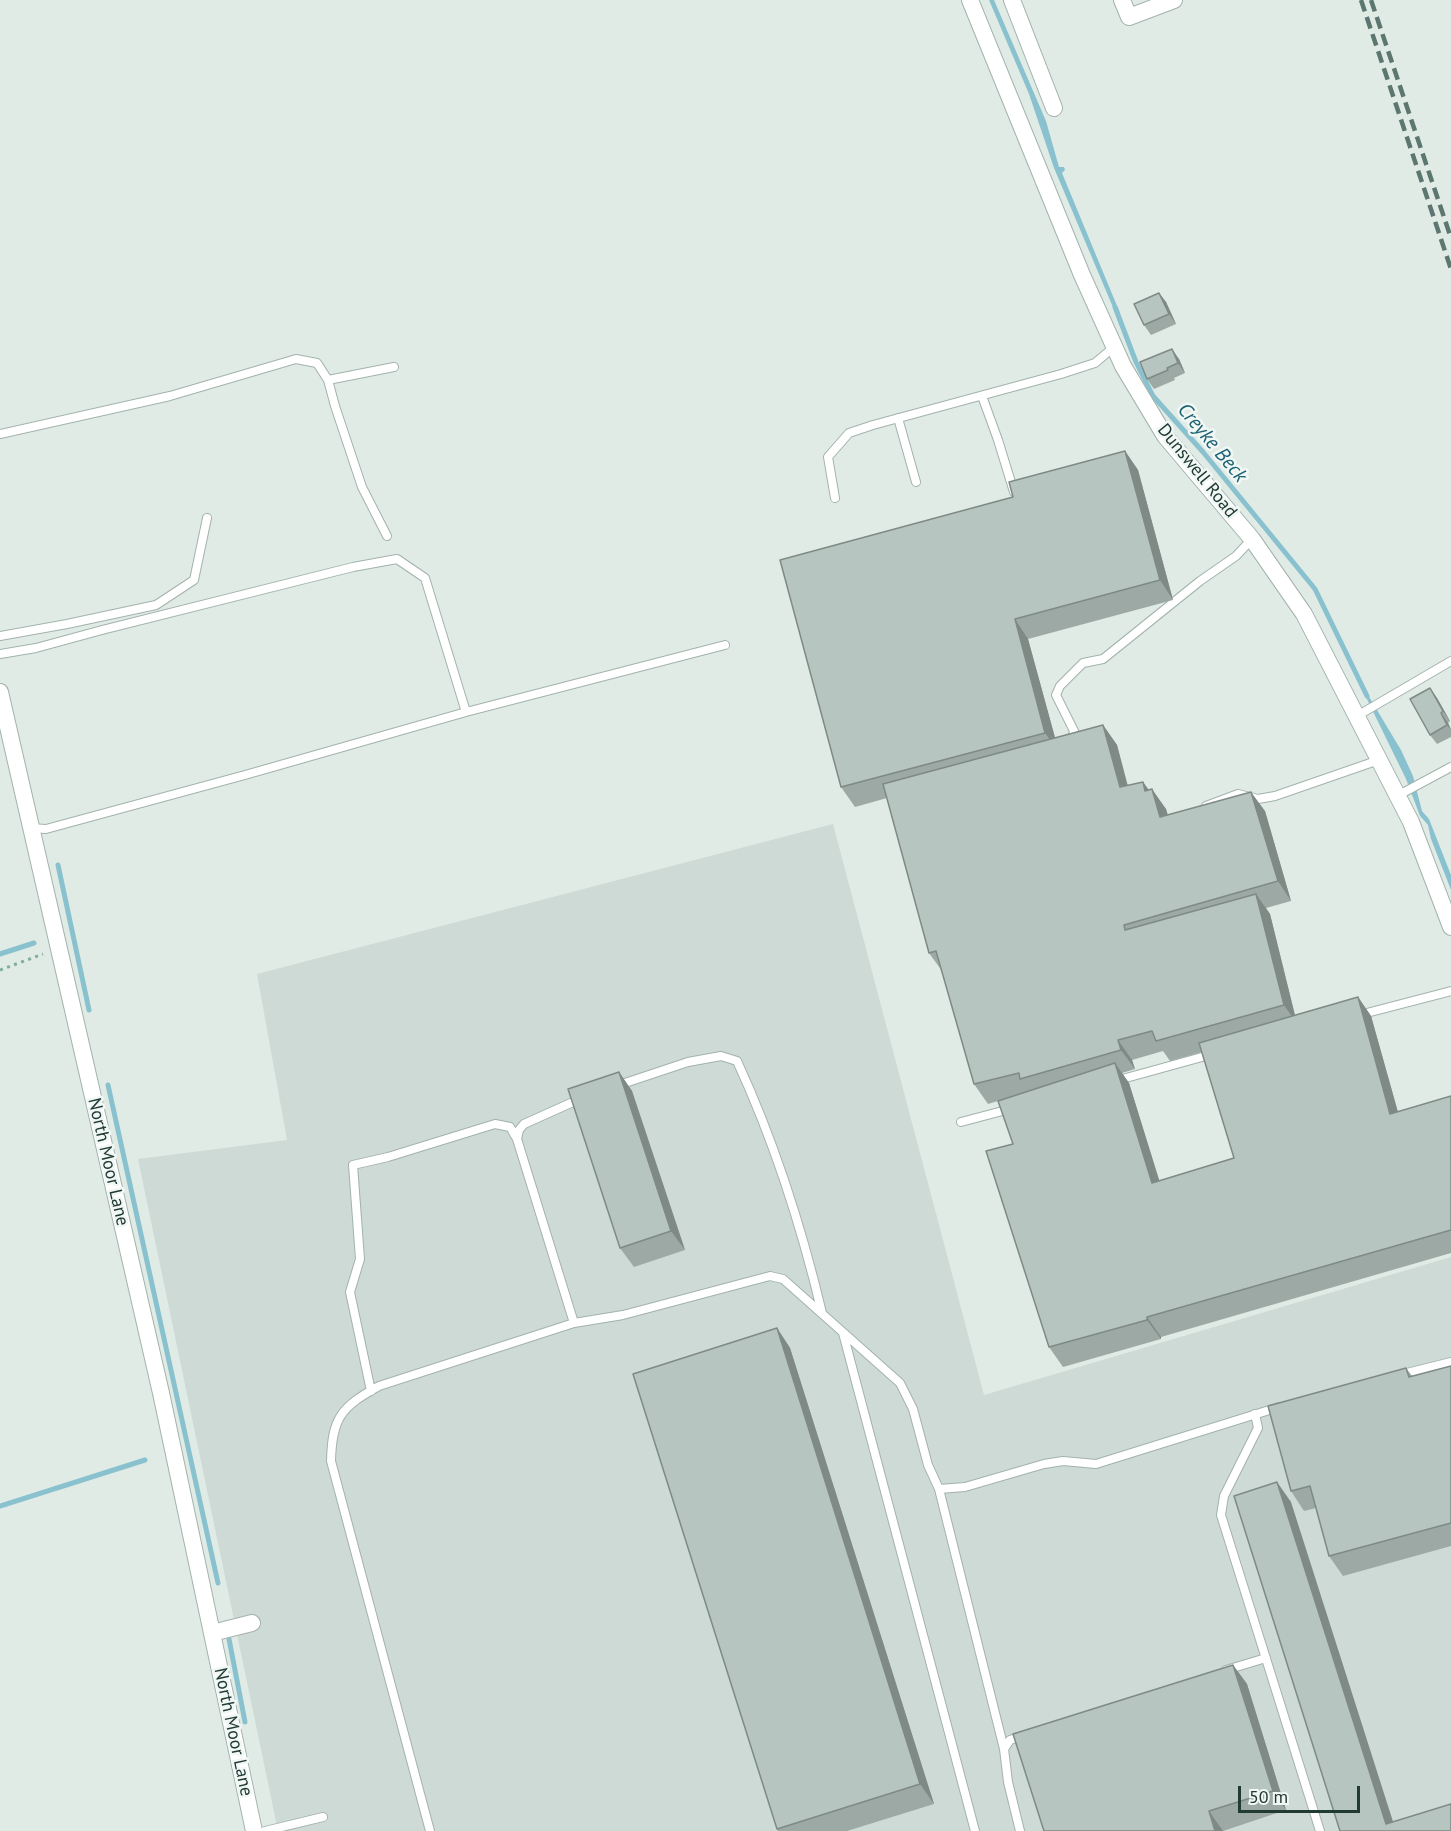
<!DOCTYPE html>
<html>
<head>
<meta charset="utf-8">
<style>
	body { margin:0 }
	#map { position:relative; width:1451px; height:1831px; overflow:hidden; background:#e0ebe6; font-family:"PT Sans",sans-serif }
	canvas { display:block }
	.scale { position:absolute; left:1238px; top:1786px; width:122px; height:27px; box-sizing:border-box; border:3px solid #213a34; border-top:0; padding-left:8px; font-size:18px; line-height:21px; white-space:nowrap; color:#213a34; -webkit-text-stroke:4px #f0f7f4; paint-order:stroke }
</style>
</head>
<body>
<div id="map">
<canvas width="1451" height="1831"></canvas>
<div class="scale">50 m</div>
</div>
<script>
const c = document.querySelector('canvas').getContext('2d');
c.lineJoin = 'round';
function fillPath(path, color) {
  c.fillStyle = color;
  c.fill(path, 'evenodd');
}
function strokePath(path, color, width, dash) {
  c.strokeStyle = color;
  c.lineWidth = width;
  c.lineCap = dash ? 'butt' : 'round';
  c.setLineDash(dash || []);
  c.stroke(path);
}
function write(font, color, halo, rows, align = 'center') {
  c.font = font + ' "PT Sans",sans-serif';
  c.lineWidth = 5;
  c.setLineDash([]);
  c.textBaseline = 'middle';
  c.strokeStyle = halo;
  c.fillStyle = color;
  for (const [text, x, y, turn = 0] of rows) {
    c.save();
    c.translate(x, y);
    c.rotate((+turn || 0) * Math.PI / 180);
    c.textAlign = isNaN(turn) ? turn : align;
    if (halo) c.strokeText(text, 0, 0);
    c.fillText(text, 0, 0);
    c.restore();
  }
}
fillPath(new Path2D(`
	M833 824 984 1395 1451 1257V1831H278L138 1159 287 1140 257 974Z`), '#cedad5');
fillPath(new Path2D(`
	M989 0H994L1046 121 1059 167H1064L1065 170 1062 173 1120 313 1115 312 1054 168 1029 94Z
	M1365 690 1401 750 1413 776 1422 811 1429 819 1451 875V890L1431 839 1428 825 1420 816 1406 779 1363 691Z`), '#89c2ce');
strokePath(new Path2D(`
	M1115 307 1136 362 1153 396 1203 452 1315 589 1367 696
	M58 865 89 1010
	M0 954 34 943
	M108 1085 218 1583
	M0 1506 145 1460
	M229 1639 245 1722`), '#89c2ce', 5);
const lane = new Path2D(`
	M328 380 335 406 362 487 387 536
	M982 396 998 440 1014 492
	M898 418 916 482
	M0 434 170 396 296 359 317 363 328 380 394 367
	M835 498 828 457 849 433 873 425 1061 374 1095 363 1114 347
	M0 636 67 624 156 605 194 580 207 518
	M0 654 36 648 102 630 353 567 397 559 425 578 466 712
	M1357 716 1451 661
	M1071 742 1074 731 1056 695 1060 686 1083 663 1103 659 1200 581 1236 556 1252 539
	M1397 796 1451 767
	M1206 806 1238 794 1258 799 1275 796 1379 760
	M31 828 46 829 245 775 466 712 725 645
	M1359 1015 1451 991
	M1115 1081 1213 1054
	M616 1086 688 1062 721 1056 737 1061C773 1139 802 1229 822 1313
	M961 1122 1010 1109
	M574 1323 517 1139 519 1130 524 1124 582 1098
	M843 1333 975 1831
	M1399 1375 1451 1362
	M371 1391 350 1292 360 1259 353 1165 388 1157 495 1124 510 1127 517 1139
	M1255 1414 1258 1428 1224 1496 1221 1515 1320 1831
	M939 1489 1004 1749
	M1226 1670 1266 1658
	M265 1831 323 1817
	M430 1831 331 1461C332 1418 341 1407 379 1386L574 1323 623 1315 770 1276 783 1279 900 1383 913 1409 928 1465 939 1489 965 1487 1044 1464 1063 1461 1096 1464 1279 1407
	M1020 1831 1008 1782 1004 1749 1010 1740 1025 1735`);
const street = new Path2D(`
	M970 0 1082 275 1123 366 1165 436 1252 539 1304 614 1411 822 1451 927
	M1012 0 1054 108
	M1122 0 1129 17 1174 0
	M0 692 161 1393 254 1831
	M212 1633 252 1623`);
strokePath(lane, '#a3b2ad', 10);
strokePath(street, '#a3b2ad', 18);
strokePath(new Path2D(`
	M0 970 43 954`), '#81ada1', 3, [3, 4.5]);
strokePath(lane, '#fff', 8);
strokePath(street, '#fff', 16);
strokePath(new Path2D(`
	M1361 0 1451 269
	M1371 0 1451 238`), '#5c7670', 4.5, [12, 6]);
fillPath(new Path2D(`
	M1159 293 1166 302 1176 324 1151 335 1144 325Z
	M1179 359 1185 373 1174 378 1175 380 1154 389 1147 379Z
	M1125 451 1138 470 1173 600 1028 639 1055 738 1103 725 1117 745 1128 786 1143 782 1149 790 1166 809 1168 815 1265 811 1291 901 1266 908 1270 914 1295 1015 1358 997 1371 1016 1398 1112 1451 1096V1253L1161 1337V1339L1063 1367 1049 1347 1013 1144 998 1101 988 1104 974 1084 942 971 929 953 887 798 855 807 841 787 1013 497ZM1163 1051 1170 1061 1202 1052 1234 1158 1159 1181 1129 1083 1122 1073 1135 1069 1132 1060Z
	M1430 688 1437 698 1450 721 1448 723 1451 729V737L1437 744 1430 735Z
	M619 1072 632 1091 685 1250 634 1267 620 1248Z
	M777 1328 790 1348 934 1804 847 1831H778L777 1829Z
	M1451 1366V1546L1343 1576 1329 1556 1316 1508 1304 1511 1291 1491 1406 1368 1412 1376Z
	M1233 1665 1247 1684 1286 1810 1223 1831H1044Z`), '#9da9a4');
fillPath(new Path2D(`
	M1159 293 1166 302 1176 324 1169 314Z
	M1172 349 1179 359 1185 373 1178 363Z
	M1125 451 1138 470 1173 600 1160 580Z
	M1015 619 1028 639 1059 752 1045 733Z
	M1430 688 1437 698 1450 721 1443 711Z
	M1441 713 1448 723 1451 730 1447 725Z
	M1103 725 1117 745 1133 807 1120 787Z
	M1143 782 1155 799 1152 789 1166 809 1174 837 1160 817 1145 791Z
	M1251 792 1265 811 1291 901 1278 881Z
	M1256 894 1270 914 1297 1024 1284 1005Z
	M1358 997 1371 1016 1404 1134 1390 1114Z
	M1118 1040 1132 1060 1135 1069 1121 1050Z
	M1115 1063 1129 1083 1166 1202 1152 1183Z
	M619 1072 632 1091 685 1250 671 1231Z
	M1147 1317 1161 1337V1339L1147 1320Z
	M777 1328 790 1348 934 1804 920 1784Z
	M1277 1482 1291 1502 1396 1831 1386 1824Z
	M1233 1665 1247 1684 1286 1810 1273 1791Z
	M1209 1811 1223 1831H1215Z`), '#7f8a86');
const building = new Path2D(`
	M1159 293 1169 314 1144 325 1134 304Z
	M1172 349 1178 363 1167 368 1168 370 1147 379 1140 362Z
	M1125 451 1160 580 1015 619 1045 733 841 787 780 560 1013 497 1009 482Z
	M1430 688 1443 711 1441 713 1447 725 1430 735 1410 699Z
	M1103 725 1120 787 1143 782 1145 791 1152 789 1160 817 1251 792 1278 881 1124 925 1125 930 1256 894 1284 1005 1156 1041 1152 1031 1118 1040 1121 1050 1020 1079 1019 1073 974 1084 936 951 929 953 883 784Z
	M1358 997 1390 1114 1451 1096V1230L1147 1317V1320L1049 1347 986 1151 1013 1144 998 1101 1115 1063 1152 1183 1234 1158 1199 1043Z
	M619 1072 671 1231 620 1248 568 1089Z
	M777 1328 920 1784 777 1829 633 1374Z
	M1451 1366V1523L1329 1556 1310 1486 1291 1491 1268 1406 1406 1368 1409 1377Z
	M1277 1482 1386 1824 1451 1804V1831H1340L1234 1496Z
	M1233 1665 1273 1791 1209 1811 1215 1831H1044L1013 1734Z`);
fillPath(building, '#b6c5bf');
strokePath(building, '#7f8a86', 1.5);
write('18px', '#213a34', '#f0f7f4', [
	["Dunswell Road",1197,471,51],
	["North Moor Lane",108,1162,77],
	["North Moor Lane",233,1732,78]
]);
write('italic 20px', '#1e6474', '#f0f7f4', [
	["Creyke Beck",1212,443,50]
]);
</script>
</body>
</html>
